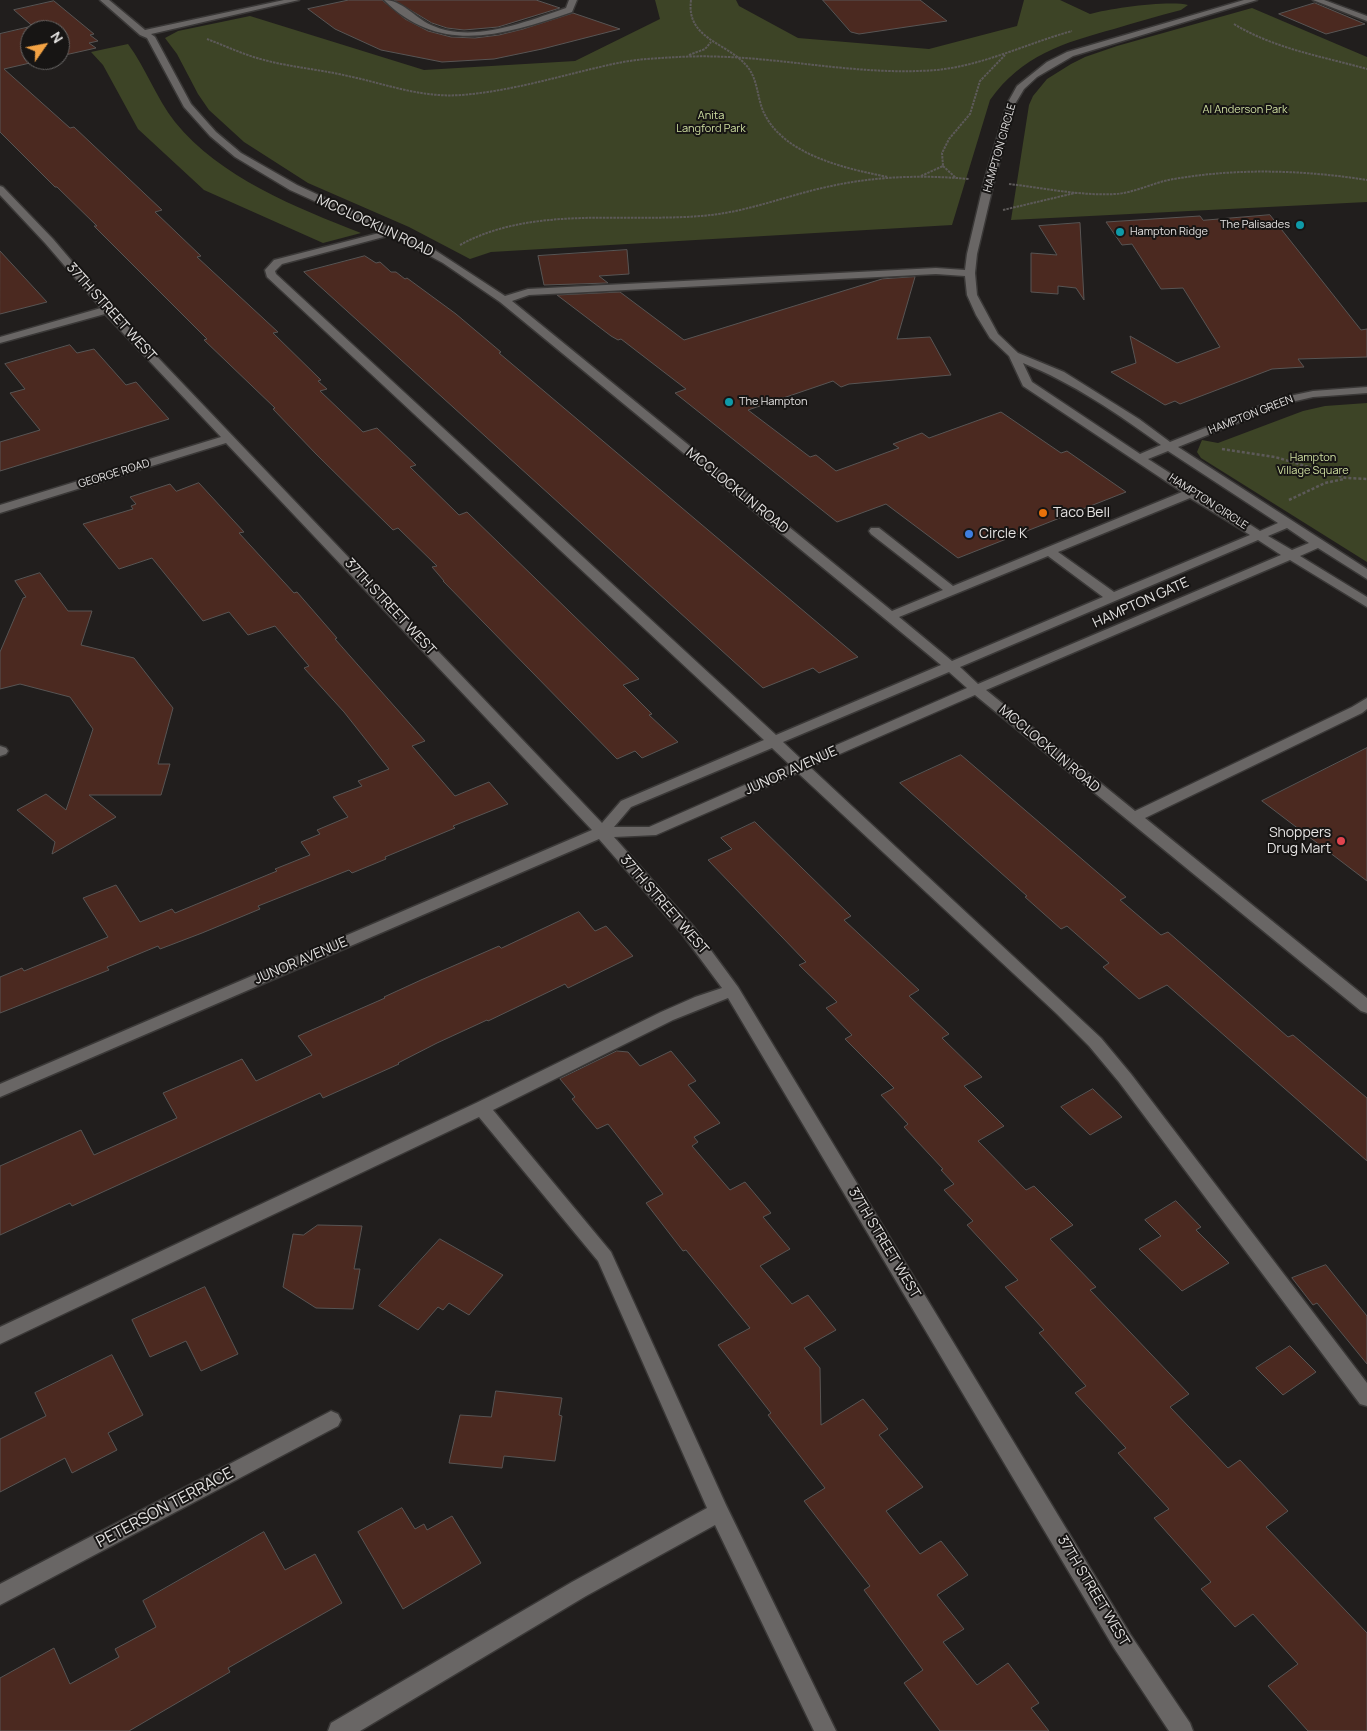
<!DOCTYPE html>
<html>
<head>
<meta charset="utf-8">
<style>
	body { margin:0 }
	#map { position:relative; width:1367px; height:1731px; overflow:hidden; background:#211e1d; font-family:Manrope,sans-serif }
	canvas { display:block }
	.north { position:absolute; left:20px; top:20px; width:50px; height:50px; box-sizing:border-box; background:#171514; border:1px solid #696766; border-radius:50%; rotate:57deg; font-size:14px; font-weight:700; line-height:20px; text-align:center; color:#e4e2e1 }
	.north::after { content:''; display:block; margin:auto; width:18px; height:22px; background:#f4a344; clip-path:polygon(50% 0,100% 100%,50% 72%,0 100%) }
</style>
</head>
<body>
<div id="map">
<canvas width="1367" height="1731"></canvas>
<div class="north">N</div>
</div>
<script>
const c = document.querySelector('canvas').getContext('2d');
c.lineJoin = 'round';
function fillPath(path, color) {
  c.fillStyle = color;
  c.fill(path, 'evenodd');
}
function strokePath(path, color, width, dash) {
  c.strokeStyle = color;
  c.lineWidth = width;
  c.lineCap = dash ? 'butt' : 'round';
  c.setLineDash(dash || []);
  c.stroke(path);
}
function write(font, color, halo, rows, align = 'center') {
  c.font = font + ' Manrope,sans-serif';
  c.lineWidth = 4;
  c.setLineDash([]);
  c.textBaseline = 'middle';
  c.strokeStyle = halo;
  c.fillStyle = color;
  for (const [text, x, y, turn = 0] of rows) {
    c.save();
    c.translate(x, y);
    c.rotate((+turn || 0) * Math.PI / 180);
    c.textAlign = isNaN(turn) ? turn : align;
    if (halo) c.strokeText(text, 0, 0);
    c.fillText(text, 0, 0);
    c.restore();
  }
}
fillPath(new Path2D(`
	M655 0H736L739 6 798 38 929 49 1017 26 1024 0H1060L1090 14C1111 8 1170 0 1188 5L1181 10C1158 16 1136 22 1114 29 1063 43 1022 55 990 100L952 225 491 252 470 259 409 227 308 183 244 142 209 110 198 94 177 54 165 38 178 31 250 16 424 70 575 61 660 19Z
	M1252 8 1367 57V202L1011 220 1029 105 1033 96 1047 79 1071 64 1085 57 1117 46Z
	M128 44C146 68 156 98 175 122 219 177 297 208 361 233L323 243 204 190 138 129 103 65 91 52Z
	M1367 403V562L1201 458 1197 452 1202 440 1218 443 1303 411 1325 406Z`), '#3d4426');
const building = new Path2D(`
	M349 0H382L405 19 428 31 451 37 475 38 499 35 523 29 573 13 620 29 542 49 494 59 442 62 381 50 335 29 308 9Z
	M394 0H536L560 8 498 27 464 30 447 28 432 23Z
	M823 0H920L947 21 859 34 851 32Z
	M54 1 94 34 90 35 98 41 89 43 96 48 65 55 60 51V30H37L14 10Z
	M1315 3 1365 24 1326 34 1279 14Z
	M30 27V63L4 69 70 128 74 127 162 210 155 212 201 256 197 257 278 332 273 333 321 380 318 381 327 389 320 391 363 432 377 428 416 465 410 467 459 515 467 512 639 679 623 685 652 714 649 715 678 742 642 758 635 751 617 759 443 581H444L432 567 437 566 398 528 393 530 316 454 273 409 275 408 204 340 207 339 94 226H97L57 187H55L0 132V34Z
	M1270 215 1361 330 1367 329V357L1298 359 1304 367 1272 369 1180 404 1175 401 1165 405 1111 372 1136 363 1130 336 1177 363 1220 347 1183 288 1161 289 1132 244 1122 245 1106 222 1200 216 1203 220Z
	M1080 223 1084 300 1076 288 1058 286V294L1031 292V253L1057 255 1039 226Z
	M627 250 629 274 599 276 608 283 544 285 538 256Z
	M0 251 47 302 0 314Z
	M365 256 376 263 380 262 391 272H396L405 279 407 278 456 314 501 352 499 353 858 657 819 673 813 668 763 688 304 272Z
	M915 277 897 339 930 337 951 375 849 384 841 387 833 381 748 410 810 457 816 455 836 471 899 448 893 444 922 433 929 438 1001 412 1061 453 1067 451 1126 492 958 558 886 504 837 522 675 393 686 389 621 339 618 340 611 336 557 295 620 292 684 340 882 279Z
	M70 345 77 353 94 349 126 385 136 382 169 419 0 471V442L40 430 10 393 25 389 5 364Z
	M199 483 244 532 239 533 294 593 297 592 337 638 335 639 425 741 412 746 455 796 489 782 508 804 453 826 455 828 385 857 386 859 352 873 349 870 258 906 260 909 202 933 160 949 158 946 107 967 109 970 0 1013V977L22 968 24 971 108 937 83 898 116 885 140 922 172 909 175 913 277 871 275 869 310 855 301 842 320 834 317 830 348 817 333 797 362 786 358 781 389 769 344 712 304 668 309 666 275 626 248 635 229 612 203 621 152 558 119 569 83 524 133 509 131 506 136 504 130 497 170 484 176 491Z
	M40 573 68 611H92L81 645 134 658 173 708 158 764H170L161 795H89L116 817 52 854 55 842 17 810 46 794 66 810 93 729 70 697 20 684 0 689V652L23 598 26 597 15 581Z
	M1367 748V881L1262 801Z
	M961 755 1126 897 1120 900 1161 935 1168 932 1288 1037 1293 1035 1367 1098V1161L1167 985 1139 999 1103 967 1109 963 1067 926 1061 929 1025 897 1027 896 900 783Z
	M755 822 851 916 844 920 919 990 909 996 949 1034 942 1038 982 1077 964 1086 1004 1126 978 1141 1026 1190 1034 1186 1073 1225 1050 1239 1096 1287 1090 1290 1189 1394 1170 1407 1228 1468 1240 1460 1288 1511 1266 1527 1367 1633V1731H1308L1268 1686 1298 1664 1253 1614 1235 1627 1201 1589 1211 1582 1154 1518 1169 1509 1118 1453 1126 1448 1075 1393 1086 1386 1039 1333 1044 1330 1005 1287 1018 1280 967 1225 973 1221 944 1190 954 1184 941 1170 943 1169 904 1127 908 1124 881 1095 894 1088 845 1039 852 1035 826 1008 837 1002 799 965 806 962 708 860 732 849 721 838Z
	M579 912 595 931 606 926 633 956 568 988 565 984 488 1021 487 1020 437 1043 398 1063 399 1064 323 1098 320 1093 72 1206 70 1203 0 1235V1166L81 1130 94 1155 177 1118 163 1093 242 1059 256 1081 312 1055 298 1036 385 998 384 997 421 980 499 946 501 948Z
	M617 1051 628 1052 640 1066 671 1051 696 1081 688 1085 720 1123 694 1137 698 1142 692 1146 730 1190 745 1182 771 1213 763 1217 790 1249 760 1266 792 1304 808 1295 836 1330 804 1348 820 1368 821 1425 863 1399 888 1429 879 1435 923 1487 886 1511 920 1554 941 1541 968 1575 937 1595 964 1629 943 1642 977 1685 1008 1663 1039 1703 1031 1708 1049 1731H940L904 1683 923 1670 864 1590 870 1586 804 1501 825 1488 768 1415 771 1413 718 1345 750 1328 686 1250 683 1251 646 1203 663 1194 608 1124 597 1129 572 1099 575 1097 560 1079Z
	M1093 1089 1122 1117 1090 1135 1061 1107Z
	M1176 1201 1201 1227 1196 1230 1229 1263 1182 1291 1139 1249 1161 1236 1145 1220Z
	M318 1225 362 1226 354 1269H360L353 1309 316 1308 283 1287 293 1234 303 1235Z
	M440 1239 503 1275 469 1315 449 1303 443 1310 438 1307 418 1330 379 1306Z
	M1326 1265 1367 1316V1364L1317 1303 1313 1305 1292 1278Z
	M205 1287 238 1354 201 1371 186 1341 150 1357 132 1320Z
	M1290 1346 1316 1372 1283 1395 1256 1368Z
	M112 1355 143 1415 108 1433 117 1450 72 1473 65 1458 0 1492V1439L46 1416 35 1393Z
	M496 1391 562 1398 559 1415 562 1416 555 1461 504 1456 502 1468 449 1463 460 1415 491 1417Z
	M402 1508 415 1529 424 1524 427 1530 452 1516 481 1563 403 1609 358 1532Z
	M264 1532 285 1570 315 1554 342 1603 228 1668 230 1672 129 1731H0V1678L54 1648 70 1684 119 1657 115 1649 156 1627 143 1601Z`);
fillPath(building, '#4b2920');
strokePath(building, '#585554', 1);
const minor = new Path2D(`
	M100 0H109L145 30 284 0H299L151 34 155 37 191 104 216 132 241 153 297 185 427 245 505 296 528 289 936 268 965 270 967 254 984 182 1007 104 1017 86 1047 62 1067 52 1244 0H1257L1073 56 1037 77 1024 89 1015 104 994 182 977 254 975 273 977 295 998 334 1018 353 1064 372 1139 419 1170 442 1280 398 1313 391 1367 387V393L1313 397 1287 403 1178 447 1367 569V579L1318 548 1300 556 1367 597V607L1290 560 986 690 1135 811 1352 707 1367 698V709L1362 713 1145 818 1367 998V1013L1361 1011 975 695 810 767 1101 1038 1131 1074 1367 1383V1406L1360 1404 1119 1082 1089 1046 1057 1014 798 773 656 835 614 837 693 926 738 987 1130 1634 1190 1723 1193 1731H1169L1114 1648 728 998 673 1020 493 1110 611 1252 726 1505 836 1731H814L715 1525 586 1596 360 1731H328L331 1723 572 1582 707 1508 598 1261 479 1117 0 1344V1327L476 1103 661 1012 695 997 722 988 682 934 599 839 0 1097V1084L592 830 226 443 0 513V505L221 437 105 314 0 343V337L101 308 45 243 0 195V186L3 187 53 239 122 320 602 823 621 801 764 740 267 277 265 270 274 260 383 232 290 190 235 157 210 136 184 107 147 38 140 35ZM391 235 443 263 500 302 941 665 776 735 276 274 275 271 282 264ZM936 274 965 276 967 295 976 315 990 338 1009 356 1023 386 1182 492 953 586 879 528H871L869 531 871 534 943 590 892 611 512 301 529 295ZM1023 363C1073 383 1118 414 1161 445L1140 454 1032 382ZM1168 451 1278 523 1260 531 1148 459ZM1190 498 1250 535 1114 592 1058 552ZM1287 528 1309 543 1292 550 1268 536ZM1258 540 1281 555 978 684 960 667ZM1048 556 1103 597 952 661 899 617ZM949 672 967 688 802 760 783 742ZM772 748 790 765 649 827H614L631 807Z
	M384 0C402 0 414 17 431 25 472 44 525 22 566 8L569 0H577L572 12C506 34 441 57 384 0Z
	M1313 0H1324L1367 16V21Z
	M0 746 6 748 8 751 6 754 0 756Z
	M331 1411 338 1414 341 1420 338 1426 0 1605V1584Z`);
strokePath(minor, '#3a3837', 3);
strokePath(new Path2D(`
	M691 0C686 38 724 42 744 63 759 77 756 98 765 115 786 156 848 169 888 177
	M1234 24C1275 49 1321 56 1367 69
	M207 39C223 45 240 53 257 58 287 67 318 69 348 76 386 84 421 98 461 95 515 91 565 74 618 63 637 59 659 58 679 57 766 52 850 77 936 70 982 66 1028 43 1072 31
	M689 55 705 49 711 42
	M943 166 956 178
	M921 176 943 166 942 153 949 139 970 114 980 81 1005 55
	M1009 184C1044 188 1080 196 1115 194 1135 193 1154 182 1174 179 1238 168 1303 170 1367 180
	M1003 210 1075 193
	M460 245C534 204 630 224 711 215 754 210 794 193 836 185 880 176 925 175 969 179`), '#5d5a59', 2, [2.5, 1]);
strokePath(new Path2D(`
	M1222 449 1275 457 1346 478 1367 479
	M1289 500 1325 483 1344 479`), '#5d5a59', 2.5, [3, 2]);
fillPath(minor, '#696665');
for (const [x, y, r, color] of [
	[1300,225,5,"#0f9aa8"],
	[1120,232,5,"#0f9aa8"],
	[729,402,5,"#0f9aa8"],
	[1043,513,5,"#e8710a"],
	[969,534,5,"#3f7fe0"],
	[1341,841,5,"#e0444e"]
]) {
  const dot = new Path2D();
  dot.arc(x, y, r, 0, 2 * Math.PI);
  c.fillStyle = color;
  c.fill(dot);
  strokePath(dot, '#171514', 2);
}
write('11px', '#cfdfa1', '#171514', [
	["Al Anderson Park",1245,110],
	["Anita",711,116],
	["Langford Park",711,129],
	["Hampton",1313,458],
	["Village Square",1313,471]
]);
write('11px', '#e4e2e1', '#171514', [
	["HAMPTON CIRCLE",1000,148,-74],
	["HAMPTON GREEN",1251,415,-21],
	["GEORGE ROAD",114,474,-17],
	["HAMPTON CIRCLE",1208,502,33]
]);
write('11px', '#e4e2e1', '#171514', [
	["The Palisades",1290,225,"right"],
	["Hampton Ridge",1130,232],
	["The Hampton",739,402]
], 'left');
write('14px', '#e4e2e1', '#171514', [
	["MCCLOCKLIN ROAD",375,226,25],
	["37TH STREET WEST",111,312,48],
	["MCCLOCKLIN ROAD",737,491,39],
	["HAMPTON GATE",1141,603,-24],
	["37TH STREET WEST",390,607,47],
	["MCCLOCKLIN ROAD",1049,749,40],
	["JUNOR AVENUE",791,771,-24],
	["37TH STREET WEST",664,905,49],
	["JUNOR AVENUE",301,961,-23],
	["37TH STREET WEST",884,1243,59],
	["37TH STREET WEST",1093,1591,59]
]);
write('14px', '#e4e2e1', '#171514', [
	["Taco Bell",1053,513],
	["Circle K",979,534],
	["Shoppers",1331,833,"right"],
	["Drug Mart",1331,849,"right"]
], 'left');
write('16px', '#e4e2e1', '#171514', [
	["PETERSON TERRACE",165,1508,-28]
]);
</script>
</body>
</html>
